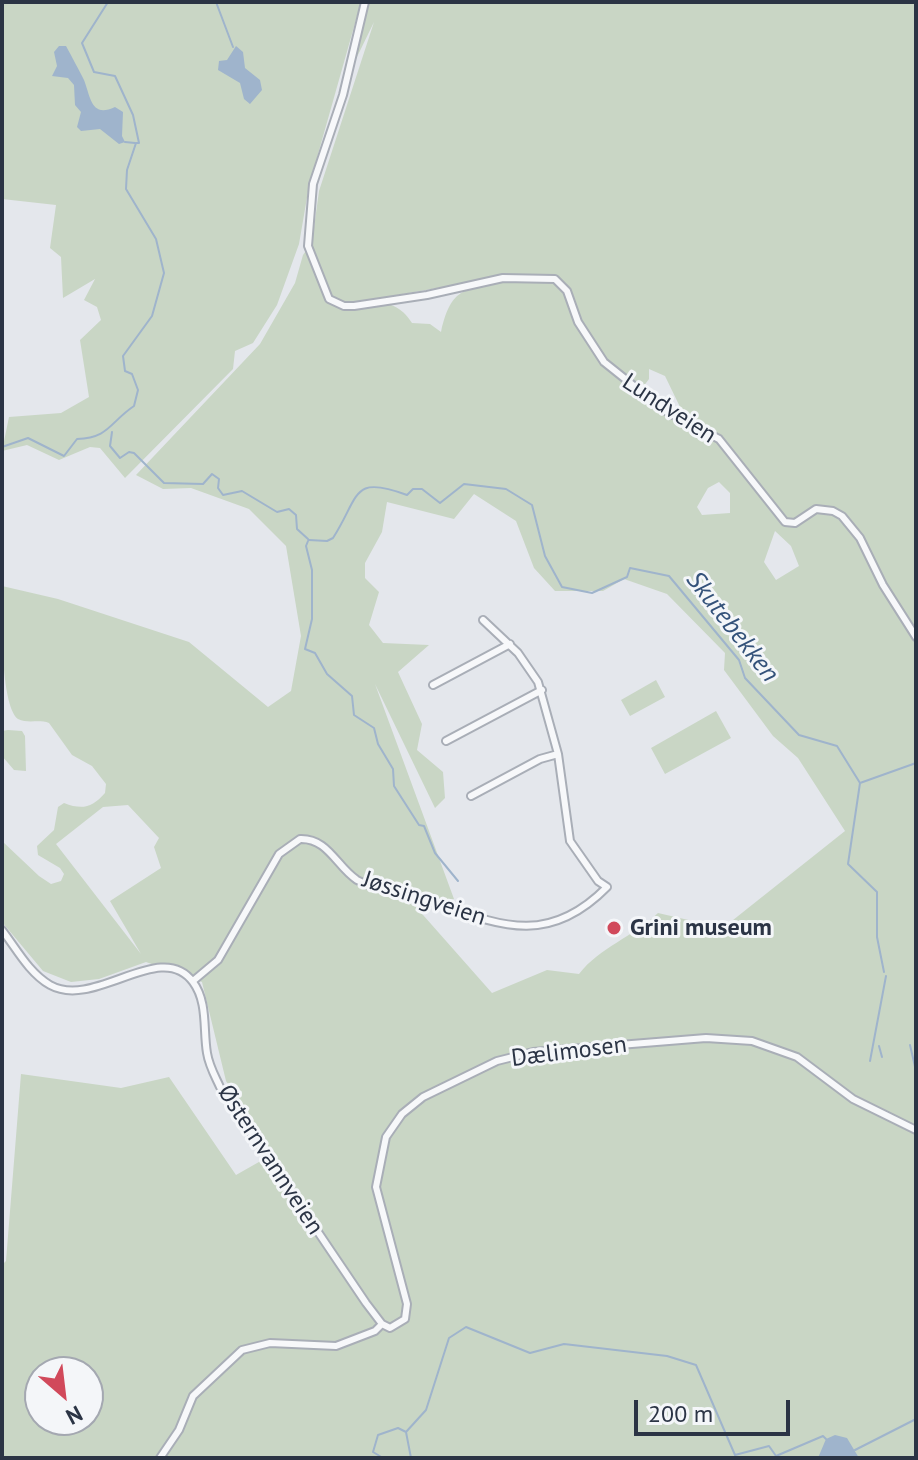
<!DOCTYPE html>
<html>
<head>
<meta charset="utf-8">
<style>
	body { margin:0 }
	#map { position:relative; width:918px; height:1460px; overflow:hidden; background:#e4e7ec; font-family:"PT Sans",sans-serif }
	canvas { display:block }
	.frame { position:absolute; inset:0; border:4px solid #2b3445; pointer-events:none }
	.north { position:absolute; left:24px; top:1356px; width:80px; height:80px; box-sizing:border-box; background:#f4f6f9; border:2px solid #a4a8b1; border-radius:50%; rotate:152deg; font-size:22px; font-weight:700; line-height:32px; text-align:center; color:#2b3445 }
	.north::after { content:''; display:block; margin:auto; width:28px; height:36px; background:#d1495b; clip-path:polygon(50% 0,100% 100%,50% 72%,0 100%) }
	.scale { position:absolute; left:634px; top:1400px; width:156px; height:36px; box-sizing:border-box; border:4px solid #2b3445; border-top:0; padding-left:10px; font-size:24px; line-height:28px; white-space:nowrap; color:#2b3445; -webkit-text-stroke:6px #f4f6f9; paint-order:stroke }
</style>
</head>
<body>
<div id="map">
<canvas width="918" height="1460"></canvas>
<div class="frame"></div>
<div class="north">N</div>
<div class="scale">200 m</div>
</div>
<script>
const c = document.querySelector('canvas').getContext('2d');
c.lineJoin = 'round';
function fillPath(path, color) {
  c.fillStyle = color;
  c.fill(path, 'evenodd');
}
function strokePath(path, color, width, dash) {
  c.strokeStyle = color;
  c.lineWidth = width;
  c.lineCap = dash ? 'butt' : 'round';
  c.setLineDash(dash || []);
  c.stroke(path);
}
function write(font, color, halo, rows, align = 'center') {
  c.font = font + ' "PT Sans",sans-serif';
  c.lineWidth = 6;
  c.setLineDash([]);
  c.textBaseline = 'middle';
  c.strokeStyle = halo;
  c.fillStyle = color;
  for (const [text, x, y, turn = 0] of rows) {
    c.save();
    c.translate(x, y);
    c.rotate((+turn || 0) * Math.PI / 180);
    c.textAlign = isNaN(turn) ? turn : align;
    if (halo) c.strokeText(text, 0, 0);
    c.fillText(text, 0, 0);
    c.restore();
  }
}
fillPath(new Path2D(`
	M2 2H361L309 186 299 244 277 305 253 343 235 351 233 369 125 478 100 448 90 447 59 460 27 445 2 451 9 417 61 413 89 397 80 340 101 320 97 307 84 300 95 279 63 298 61 257 50 248 56 205 2 199Z
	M368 2H916V1458H2V1265L6 1261 21 1074 121 1088 169 1077 236 1175 273 1154 226 1081 202 982 146 962 99 979 71 982 43 971 2 922V841L39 876 51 884 61 881 64 874 60 868 38 855 37 846 54 830 58 807 64 803C82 810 92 808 105 793L106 784 92 766 72 755 49 723C39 719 28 724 18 719 0 705 2 613 2 586L58 599 189 642 268 707 291 691 301 636 286 546 249 509 191 488 163 489 136 475 260 344 295 283 303 255 312 242 319 191 374 22 356 59ZM494 278 514 279C468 293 453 280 441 332L430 324 412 323C396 297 373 302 346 304ZM649 369 665 376 681 409 665 405 643 387 649 379ZM719 482 730 493V513L702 515 697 507 708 488ZM474 494 516 521 534 568 555 591H603L624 579 667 594 725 653 724 670 773 736 798 758 845 831 723 928 658 913C633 937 600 947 579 974L547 970 492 993 416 907 454 899 375 684 435 808 445 798 443 772 417 750 422 724 398 672 429 645 383 643 369 625 379 592 365 578V563L382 532 387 502 454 519ZM775 531 791 546 799 566 776 580 764 562ZM128 805 159 838 154 847 161 868 110 901 141 954 56 844 103 807ZM40 1372H88V1420H40Z
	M656 680 665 697 630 716 621 700Z
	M716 711 731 738 665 774 651 748Z
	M8 730 22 731 25 736 26 771 14 770 2 756V731Z`), '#c9d6c5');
fillPath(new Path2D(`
	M59 46H66C72 57 79 70 84 80 91 98 91 118 115 107L123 112 122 136 125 142 119 144 100 129 81 131 77 127 81 112 75 105 74 85 68 78 52 76 57 66 54 52Z
	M236 46 243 52 245 68 260 80 262 90 250 104 244 99 240 83 218 70 219 61 227 60Z
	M835 1435 847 1438 859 1458H818L826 1439Z`), '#9fb4cc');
strokePath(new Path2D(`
	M216 2 233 47
	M125 142 135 143
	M112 432 110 446 120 458 129 452 134 453 164 483 203 484 212 474 219 479 218 488 223 495 242 491 277 512 289 509 296 515 297 529 308 539
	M2 447 28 438 64 456 77 439C109 438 110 422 134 406L138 390 132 374 125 371 123 356 152 316 164 273 156 239 126 189 127 170 136 143H139L133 115 115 76 94 72 82 43 108 2
	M309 540 327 541 333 538C360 496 351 474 407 495L413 489H422L440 503 464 484 506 489 532 505 545 556 562 587 592 593 627 577 630 568 669 576 739 660 745 678 799 735 837 746 860 783 916 763
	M308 541 306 546 312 570V619L305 649 315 653 327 674 352 696 354 715 374 728 378 744 393 769 394 786 419 825 424 826 435 853 458 881
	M860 783 848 864 877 892V937L884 972
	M910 1045 916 1071
	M879 1046 882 1057
	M870 1061 886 976
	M406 1432 426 1410 449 1338 466 1327 530 1353 564 1344 667 1356 696 1365 735 1455 769 1446 776 1456 823 1436 826 1439
	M855 1450 916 1419
	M383 1458 373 1452 378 1435 398 1428 406 1432 411 1458`), '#9fb4cc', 2);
const street = new Path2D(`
	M365 2 343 95 313 184 308 246 329 299 344 306H354L427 295 503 278 555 279 567 291 578 322 604 362 664 410 719 439 785 522 795 523 816 509 833 511 842 516 860 538 883 585 916 637
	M433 685 510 644
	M446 741 542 690
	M471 796 540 759 558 754
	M2 930C16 948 29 973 50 985 95 1010 161 938 193 982 208 1002 203 1030 207 1053 209 1066 215 1076 220 1087L366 1303 382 1324 390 1328 405 1319 407 1304 376 1187 386 1137 402 1114 423 1097 497 1061 533 1052 706 1038 752 1041 797 1057 853 1099 916 1130
	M193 981 218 960 279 854 300 839C328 838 336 866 357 880 374 890 397 889 416 896 489 920 542 953 607 887L598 881 570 841 558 754 538 682 518 653 483 620
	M160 1458 179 1430 193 1396 242 1350 270 1343 336 1346 375 1331 382 1324`);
strokePath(street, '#a9aeb7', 10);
strokePath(street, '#f7f8fa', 6);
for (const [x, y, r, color] of [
	[614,928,8,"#d1495b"]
]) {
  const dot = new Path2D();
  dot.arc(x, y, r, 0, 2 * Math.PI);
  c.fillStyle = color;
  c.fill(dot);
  strokePath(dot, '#f4f6f9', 3);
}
write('24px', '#2b3445', '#f4f6f9', [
	["Lundveien",669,409,33],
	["Jøssingveien",424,899,18],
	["Dælimosen",569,1052,-7],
	["Østernvannveien",270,1160,57]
]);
write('bold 24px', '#2b3445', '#f4f6f9', [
	["Grini museum",630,928]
], 'left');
write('italic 26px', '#34527a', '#f4f6f9', [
	["Skutebekken",732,627,52]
]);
</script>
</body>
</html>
